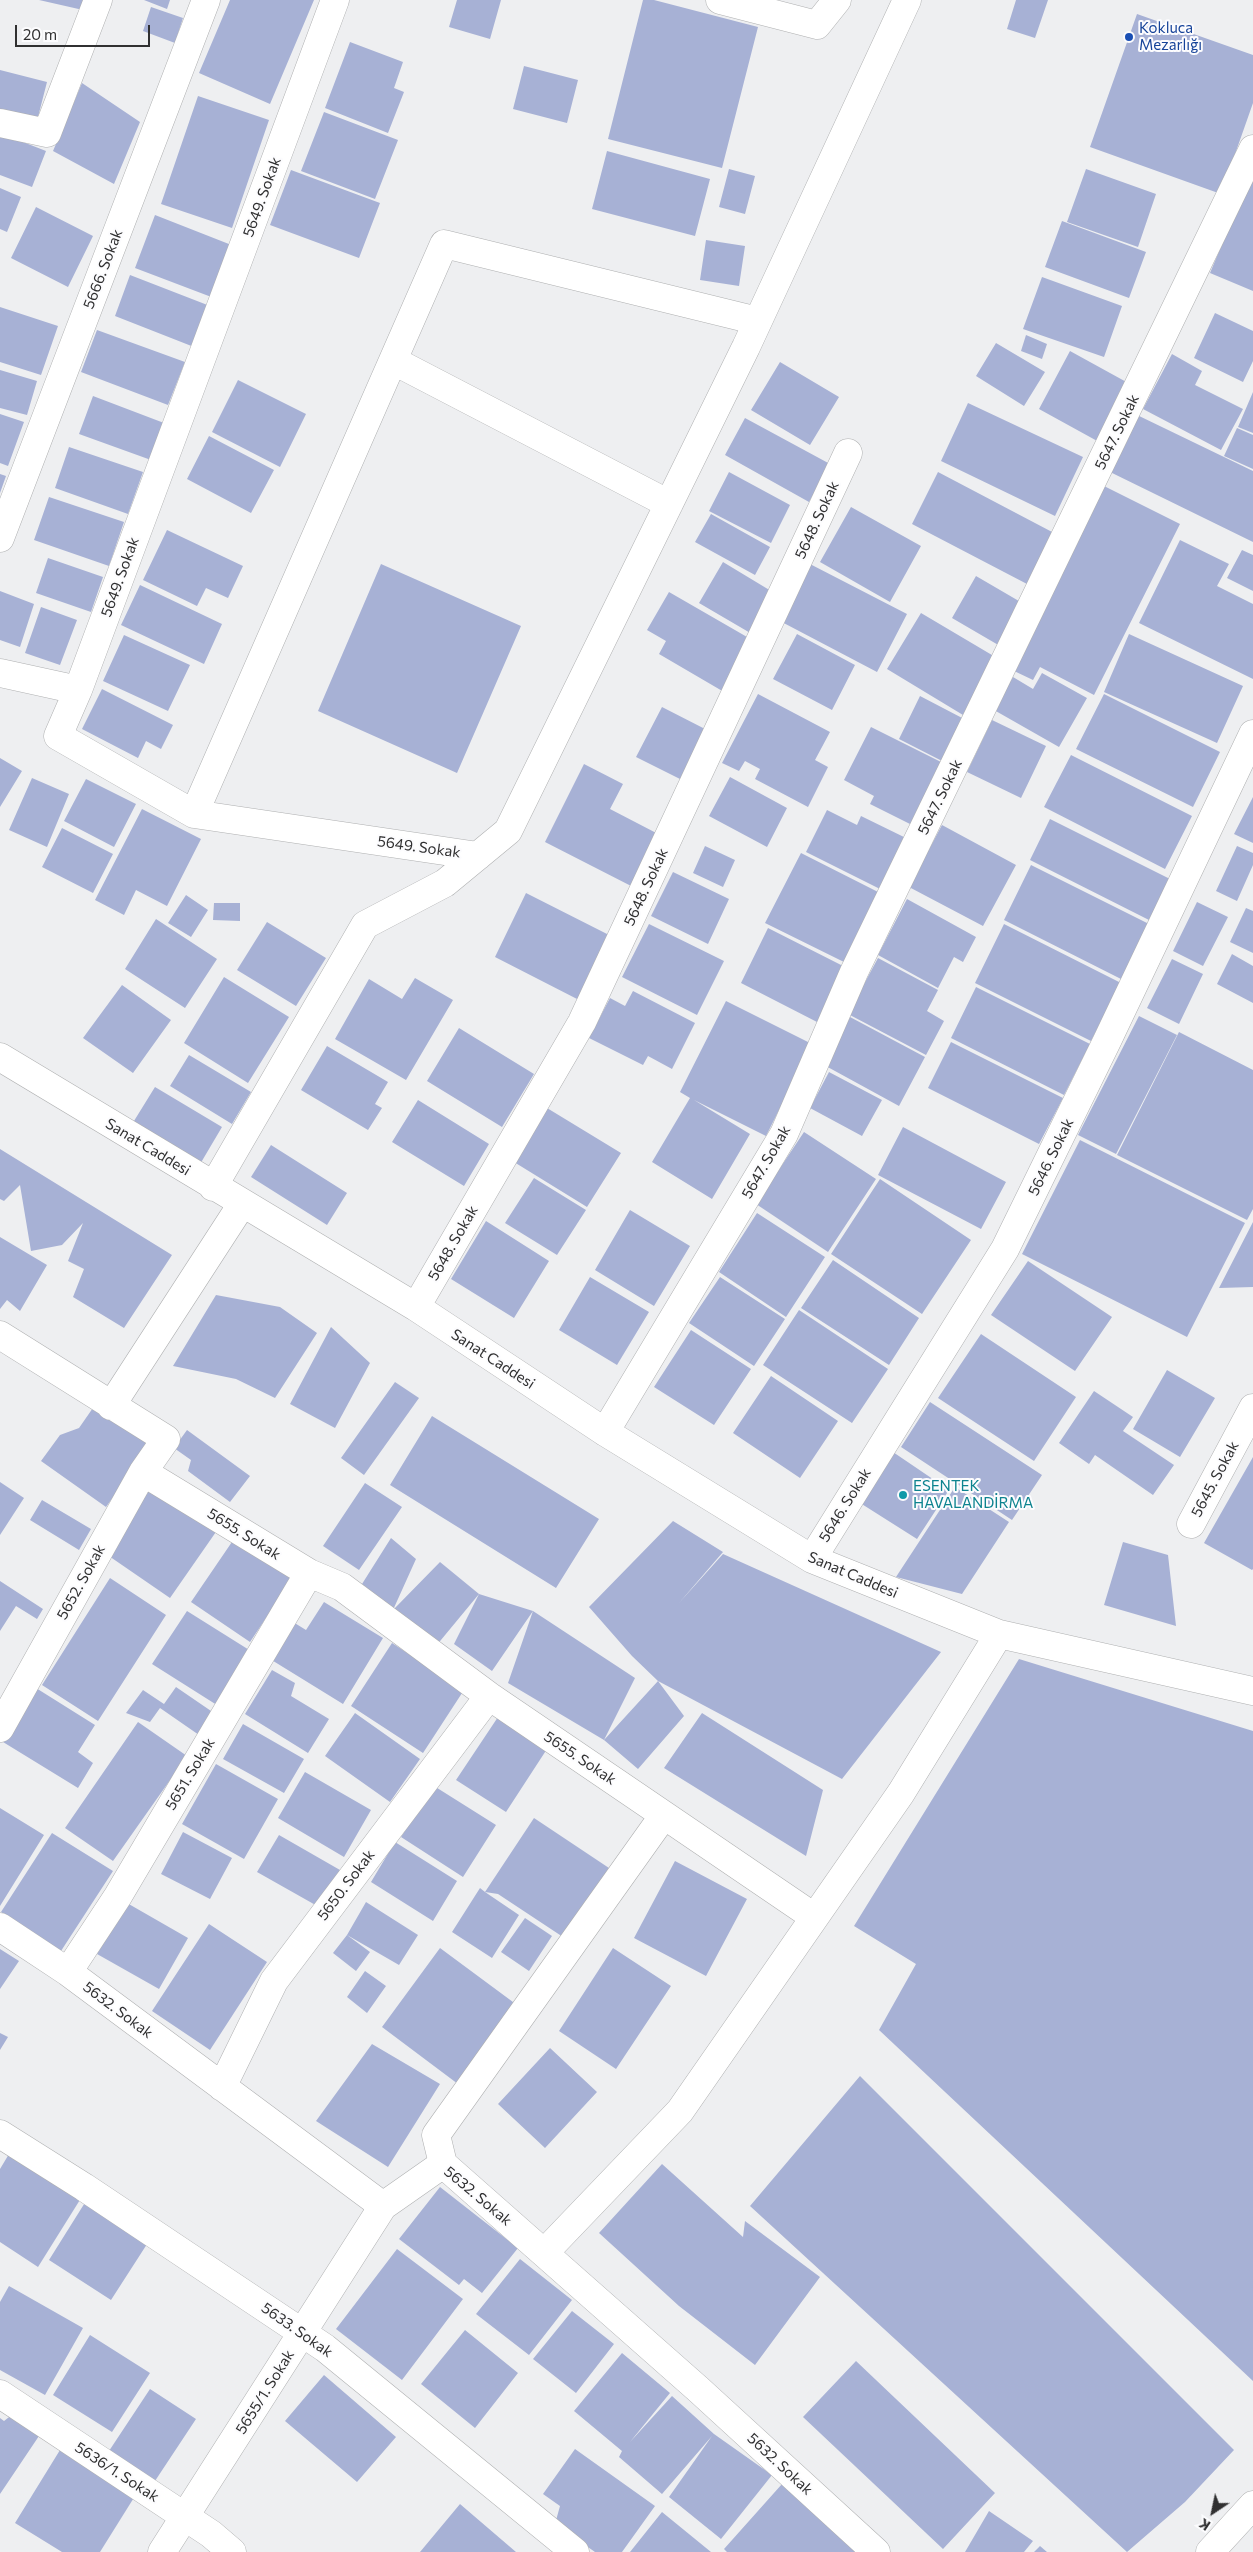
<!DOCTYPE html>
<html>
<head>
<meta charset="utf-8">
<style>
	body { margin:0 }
	#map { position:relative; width:1253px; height:2552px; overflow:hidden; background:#eeeff1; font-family:Commissioner,sans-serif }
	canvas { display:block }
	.north { position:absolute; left:1188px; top:2487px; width:50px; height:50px; -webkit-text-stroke:4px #fcfcfe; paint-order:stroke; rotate:214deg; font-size:14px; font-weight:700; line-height:20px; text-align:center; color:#303031 }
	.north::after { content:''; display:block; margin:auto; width:18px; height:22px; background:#303031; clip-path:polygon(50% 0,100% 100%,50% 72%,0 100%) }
	.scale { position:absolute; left:15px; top:25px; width:135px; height:22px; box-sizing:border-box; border:2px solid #303031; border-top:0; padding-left:6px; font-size:15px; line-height:18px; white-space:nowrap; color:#303031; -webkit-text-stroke:4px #fcfcfe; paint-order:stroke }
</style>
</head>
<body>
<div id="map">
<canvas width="1253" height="2552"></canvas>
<div class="north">K</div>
<div class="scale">20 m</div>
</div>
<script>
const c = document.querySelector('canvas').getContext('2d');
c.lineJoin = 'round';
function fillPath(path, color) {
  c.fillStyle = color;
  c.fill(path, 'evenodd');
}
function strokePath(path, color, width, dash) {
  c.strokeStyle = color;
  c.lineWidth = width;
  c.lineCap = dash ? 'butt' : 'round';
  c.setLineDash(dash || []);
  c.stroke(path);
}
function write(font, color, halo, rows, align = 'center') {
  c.font = font + ' Commissioner,sans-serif';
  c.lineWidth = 4;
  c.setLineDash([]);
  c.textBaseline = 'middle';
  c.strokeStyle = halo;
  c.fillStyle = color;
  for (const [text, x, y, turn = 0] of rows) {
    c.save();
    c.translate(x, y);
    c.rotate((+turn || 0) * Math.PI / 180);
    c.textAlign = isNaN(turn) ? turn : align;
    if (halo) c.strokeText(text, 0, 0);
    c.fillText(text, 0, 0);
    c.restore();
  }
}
fillPath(new Path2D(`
	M39 0H85L83 10Z
	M144 0H170L167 9Z
	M230 0H314L270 104 199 73Z
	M457 0H501L490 39 449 27Z
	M643 0H654L758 27 722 168 608 139Z
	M1016 0H1048L1035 38 1007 29Z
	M151 7 183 18 175 43 143 31Z
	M1137 14 1253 55V103L1221 194 1090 147Z
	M350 42 403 62 394 88 404 92 388 133 325 108Z
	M524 66 578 80 567 123 513 109Z
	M0 70 47 82 37 121 0 112Z
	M82 83 140 122 114 184 53 151Z
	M198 96 269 120 232 228 161 204Z
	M324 112 398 140 375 199 301 171Z
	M0 133 46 151 32 187 0 175Z
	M607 151 710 179 695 236 592 209Z
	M729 169 755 176 745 214 719 207Z
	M1086 169 1156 194 1138 247 1067 222Z
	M291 170 380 203 359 258 270 225Z
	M1249 180 1253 182V291L1210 273Z
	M0 188 21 197 7 232 0 229Z
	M36 207 93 236 68 287 11 258Z
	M155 215 234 246 214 298 135 268Z
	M1062 221 1146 252 1129 298 1045 267Z
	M706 240 745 246 739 286 700 280Z
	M130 275 210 306 194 347 115 316Z
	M1042 277 1122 306 1104 357 1023 329Z
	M0 307 58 326 41 375 0 362Z
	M1215 313 1253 331V361L1243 382 1194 358Z
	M97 330 185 362 168 405 81 372Z
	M1026 335 1047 344 1042 359 1021 351Z
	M996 343 1045 372 1024 406 976 376Z
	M1070 351 1130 384 1099 442 1039 409Z
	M1172 354 1202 371 1195 385 1243 409 1221 450 1143 409Z
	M780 362 839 397 810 445 751 410Z
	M0 370 37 381 27 415 0 408Z
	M238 380 306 414 280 467 212 432Z
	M1253 392V433L1238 427Z
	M93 396 164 423 151 460 79 434Z
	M968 403 1083 457 1055 516 941 461Z
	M0 414 24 422 8 466 0 463Z
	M1135 414 1253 471V542L1108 471Z
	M745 418 830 464 809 502 725 455Z
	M1237 428 1253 435V469L1224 456Z
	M209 436 274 470 251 513 187 479Z
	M69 447 143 472 128 514 55 488Z
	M729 472 790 505 771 543 709 511Z
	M938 472 1054 533 1027 584 912 524Z
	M0 474 6 476 0 493Z
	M1104 486 1180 524 1094 695 1040 667 1033 680 1012 670Z
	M49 497 124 522 109 566 34 540Z
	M851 507 921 546 890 602 820 562Z
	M711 514 770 547 755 575 695 542Z
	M167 530 243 566 228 598 206 588 197 606 143 580Z
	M1180 540 1229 564 1217 586 1253 604V679L1139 623Z
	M1242 550 1253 555V591L1227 578Z
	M48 558 103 577 91 612 36 593Z
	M723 562 776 594 752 634 699 603Z
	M808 563 907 614 877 672 778 620Z
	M381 564 521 626 457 773 318 711Z
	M976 576 1024 604 1000 646 952 618Z
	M140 585 222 624 204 664 121 625Z
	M0 591 34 604 20 647 0 640Z
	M669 592 754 641 724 692 659 654 666 641 647 630Z
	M41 607 77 620 60 665 25 653Z
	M921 613 997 658 963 715 887 669Z
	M797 634 855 665 832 710 773 679Z
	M1129 634 1243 686 1217 743 1104 692Z
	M124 635 190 665 168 711 103 681Z
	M1042 673 1087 698 1059 747 994 710 1013 677 1033 689Z
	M102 689 173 725 161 749 146 741 138 758 82 729Z
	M758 694 830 732 815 760 828 767 808 807 755 779 760 769 745 761 739 771 722 763Z
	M1104 694 1220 752 1193 807 1076 749Z
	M920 696 966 720 944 762 899 739Z
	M662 707 707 730 682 780 636 757Z
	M992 720 1046 746 1021 798 967 772Z
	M871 727 947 765 916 827 870 804 874 796 844 780Z
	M1071 755 1192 816 1165 869 1044 807Z
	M0 758 22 771 0 807Z
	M584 764 623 784 610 809 662 836 635 888 545 842Z
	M730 777 787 808 767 847 709 816Z
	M32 778 69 794 47 847 9 830Z
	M86 779 136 804 114 847 64 821Z
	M1253 797V843L1234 834Z
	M142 809 201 839 167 906 136 890 124 915 95 900Z
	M827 810 857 825 861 816 908 839 882 890 806 852Z
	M1050 819 1170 879 1149 920 1030 860Z
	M942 825 1016 865 983 926 909 887Z
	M62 828 113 854 93 893 42 867Z
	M705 846 735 860 723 887 693 873Z
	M1237 846 1253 853V865L1237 901 1216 891Z
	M801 853 882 894 848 964 765 923Z
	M1031 865 1149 924 1121 979 1004 920Z
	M673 872 729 899 708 944 651 916Z
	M526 893 611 936 579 1000 495 957Z
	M186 895 208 910 191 937 168 923Z
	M907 899 976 937 963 962 954 957 938 988 878 955Z
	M1197 902 1228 917 1203 966 1173 951Z
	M214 903H240V921L213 920Z
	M1246 908 1253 911V953L1230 942Z
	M156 919 217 959 185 1008 125 969Z
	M267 922 326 958 296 1006 237 970Z
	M649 924 724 961 697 1015 622 977Z
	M1004 924 1121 983 1091 1041 975 983Z
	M768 928 845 967 817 1022 741 983Z
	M1232 954 1253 966V1003L1217 984Z
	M878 958 938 990 927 1011 944 1021 926 1055 848 1014Z
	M1172 959 1203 974 1179 1024 1147 1008Z
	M224 977 289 1017 248 1083 184 1043Z
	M415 978 453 1000 406 1080 335 1039 369 979 402 999Z
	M122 985 171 1020 133 1073 83 1038Z
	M976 987 1090 1044 1064 1095 951 1038Z
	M633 991 695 1023 672 1069 648 1056 643 1065 589 1038 610 998 625 1006Z
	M726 1001 812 1044 766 1136 694 1100 750 1134 712 1199 652 1162 690 1098 680 1092Z
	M1139 1016 1177 1035 1116 1154 1078 1135Z
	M850 1017 925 1057 899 1106 824 1065Z
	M459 1028 534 1074 502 1127 427 1081Z
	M1179 1032 1253 1070V1209L1247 1220 1117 1155Z
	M951 1042 1063 1098 1039 1144 928 1088Z
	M327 1046 388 1082 375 1104 382 1108 368 1130 301 1090Z
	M189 1055 251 1092 232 1124 170 1086Z
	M829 1072 882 1100 862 1136 810 1108Z
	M155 1087 222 1127 196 1171 129 1129Z
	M418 1100 489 1144 464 1186 392 1142Z
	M547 1108 621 1153 587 1207 514 1162Z
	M903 1127 1006 1182 981 1229 878 1175Z
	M804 1132 876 1179 828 1252 756 1204Z
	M1080 1140 1245 1223 1187 1337 1022 1254Z
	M271 1145 347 1193 327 1225 251 1177Z
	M0 1149 172 1255 124 1328 73 1297 84 1269 68 1261 83 1223 62 1245 31 1251 20 1185 4 1201 0 1199Z
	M534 1178 586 1210 557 1255 505 1223Z
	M880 1179 971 1240 922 1314 831 1254Z
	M630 1210 690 1246 654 1306 595 1270Z
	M757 1213 825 1257 786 1317 719 1272Z
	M486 1221 549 1261 514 1318 451 1279Z
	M1253 1222V1287L1219 1288Z
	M0 1237 47 1265 20 1311 7 1300 0 1309Z
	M833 1260 919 1318 889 1365 801 1308Z
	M1028 1261 1112 1317 1075 1371 991 1315Z
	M590 1277 649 1312 617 1365 559 1330Z
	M720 1277 785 1319 754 1366 689 1323Z
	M216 1295 280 1307 317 1333 275 1398 236 1379 173 1366Z
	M799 1310 888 1369 852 1423 763 1365Z
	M331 1327 370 1363 335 1428 290 1404Z
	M691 1330 751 1369 714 1425 654 1387Z
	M981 1334 1076 1397 1034 1461 938 1398Z
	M1167 1370 1215 1398 1180 1457 1133 1429Z
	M771 1376 838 1421 800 1478 733 1433Z
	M395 1382 419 1398 364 1475 341 1458Z
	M1094 1391 1133 1417 1123 1431 1174 1465 1153 1495 1095 1455 1089 1464 1059 1443Z
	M930 1402 1042 1475 1012 1520 901 1447Z
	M95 1405 151 1444 106 1507 41 1461 60 1435 79 1428Z
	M432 1416 599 1519 556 1588 390 1485Z
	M187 1430 250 1476 230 1502 188 1471 191 1460 174 1448Z
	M890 1450 949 1490 917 1539 857 1501Z
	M1253 1457V1569L1252 1570 1204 1543Z
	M0 1482 24 1498 0 1535Z
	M365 1483 402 1507 359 1570 323 1546Z
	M153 1485 218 1529 170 1598 106 1554Z
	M955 1487 1009 1522 962 1594 896 1577Z
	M42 1500 91 1529 79 1550 30 1520Z
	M673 1521 723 1552 679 1603 723 1554 941 1652 842 1779 658 1681 684 1716 638 1769 604 1740 508 1683 533 1611 635 1678 604 1740 658 1681 632 1656 589 1607Z
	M236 1536 294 1576 250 1642 191 1602Z
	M391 1538 416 1559 393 1610 440 1562 479 1594 436 1646 362 1584Z
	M1123 1542 1168 1555 1176 1626 1104 1605Z
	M110 1578 166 1615 98 1721 42 1685Z
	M0 1581 43 1609 37 1619 16 1606 0 1631Z
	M479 1594 533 1611 492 1671 454 1644Z
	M324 1602 383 1638 343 1704 270 1659 293 1622 306 1630Z
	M187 1611 254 1653 220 1707 152 1664Z
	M392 1643 464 1690 423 1753 351 1706Z
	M1019 1659 1253 1731V2381L879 2030 916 1964 854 1926Z
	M272 1670 295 1683 291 1696 329 1719 308 1753 245 1714Z
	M176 1687 214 1713 199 1735 160 1708 150 1722 126 1713 143 1690 164 1704Z
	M36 1688 95 1725 78 1752 93 1763 78 1788 3 1742Z
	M355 1713 420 1759 390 1802 325 1756Z
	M702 1713 823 1790 806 1856 664 1768Z
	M498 1717 547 1749 506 1812 456 1780Z
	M138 1722 187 1756 113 1861 65 1828Z
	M243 1724 304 1759 284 1793 223 1759Z
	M216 1764 278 1799 244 1859 182 1824Z
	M305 1772 371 1810 344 1857 278 1818Z
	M434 1786 496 1825 463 1877 401 1837Z
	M0 1808 44 1835 0 1906Z
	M534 1818 609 1868 563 1937 498 1894 485 1892 519 1915 492 1958 452 1932 480 1888 485 1892Z
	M183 1832 232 1858 210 1899 161 1874Z
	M52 1833 113 1871 61 1951 1 1912Z
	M279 1835 340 1870 319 1907 257 1872Z
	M395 1842 457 1881 433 1921 371 1882Z
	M675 1861 747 1899 706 1976 634 1938Z
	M366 1902 418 1935 399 1965 347 1935Z
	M127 1903 188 1938 159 1989 97 1954Z
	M525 1918 552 1936 529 1971 501 1952Z
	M209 1924 267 1962 210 2050 152 2011Z
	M347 1935 370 1952 356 1971 333 1953Z
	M440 1948 517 2005 458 2084 382 2027Z
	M613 1948 671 1986 616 2069 559 2031Z
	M0 1949 19 1961 0 1989Z
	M365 1971 386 1986 367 2013 347 1997Z
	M0 2033 8 2037 0 2050Z
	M372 2044 440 2084 388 2167 316 2121Z
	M550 2048 597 2092 545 2148 498 2104Z
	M860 2076 1234 2450 1185 2502 1127 2552 750 2206Z
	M12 2149 83 2195 38 2267 0 2242V2169Z
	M662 2164 743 2237 745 2221 820 2277 755 2365 679 2306 599 2233Z
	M440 2187 518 2248 482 2293 464 2279 459 2285 399 2239Z
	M86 2201 149 2241 111 2300 49 2260Z
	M397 2249 463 2299 402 2380 336 2329Z
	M520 2259 572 2300 529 2355 476 2314Z
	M9 2286 83 2328 45 2395 0 2370V2302Z
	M572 2311 614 2344 576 2393 533 2359Z
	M465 2330 518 2373 475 2428 421 2384Z
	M90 2335 150 2373 112 2432 53 2395Z
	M622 2353 670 2393 630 2442 672 2396 714 2434 772 2475 721 2539 669 2497 712 2436 662 2494 619 2457 622 2451 574 2411Z
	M856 2361 995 2493 943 2549 803 2417Z
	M324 2375 396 2437 357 2482 285 2421Z
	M150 2389 196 2419 153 2484 107 2454Z
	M13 2414 41 2433 0 2494V2418L4 2421Z
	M575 2449 655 2506 622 2552H595L555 2524 560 2506 543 2494Z
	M60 2450 135 2496 100 2552H62L15 2523Z
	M782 2484 859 2552H727L724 2549Z
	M460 2504 516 2552H420Z
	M989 2511 1033 2541 1024 2552H965Z
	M662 2512 711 2552H630Z
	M1040 2546 1047 2552H1034Z`), '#a7b1d5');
const minor = new Path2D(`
	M335 0 78 690 58 736 194 814 478 856
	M720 0 817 25 837 0
	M0 123 47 133 98 0
	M394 361 669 504
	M0 538 206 0
	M0 673 78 690
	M194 814 444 244 758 321
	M0 1057 416 1307 605 1432 812 1559 999 1634
	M213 1187 365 925 445 883 508 831 746 347 907 0
	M416 1307 582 1022 848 453
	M0 1335 166 1439 143 1472 0 1728
	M111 1406 242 1204
	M605 1432 784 1134 854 972 1253 149
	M143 1472 309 1573 342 1587 489 1696 664 1815 436 2135 443 2164
	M1191 1524 1253 1408
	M812 1559 1005 1249 1107 1041 1253 734
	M664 1815 814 1917
	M0 1927 68 1972 383 2206 443 2164 698 2389 876 2552
	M68 1972 118 1896 309 1573
	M222 2087 274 1981 489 1696
	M0 2134 84 2187 325 2348 575 2552
	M544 2253 680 2111 901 1793 999 1634 1253 1691
	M0 2394 211 2534 232 2552
	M162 2552 383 2206
	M1210 2552 1253 2505`);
strokePath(minor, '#afb0b1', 29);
strokePath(minor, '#fff', 28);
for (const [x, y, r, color] of [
	[1129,37,5,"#1a4fb4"],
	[903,1495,5,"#0f9aa8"]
]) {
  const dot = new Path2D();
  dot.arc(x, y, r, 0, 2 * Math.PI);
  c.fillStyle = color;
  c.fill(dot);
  strokePath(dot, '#fcfcfe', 2);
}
write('15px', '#164399', '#fcfcfe', [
	["Kokluca",1139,28],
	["Mezarlığı",1139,45]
], 'left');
write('15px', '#303031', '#fcfcfe', [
	["5649. Sokak",262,197,-70],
	["5666. Sokak",103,269,-69],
	["5647. Sokak",1117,432,-64],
	["5648. Sokak",817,520,-65],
	["5649. Sokak",120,577,-70],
	["5647. Sokak",940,797,-64],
	["5649. Sokak",419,847,8],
	["5648. Sokak",646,887,-65],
	["Sanat Caddesi",148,1147,31],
	["5646. Sokak",1051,1157,-64],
	["5647. Sokak",766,1162,-60],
	["5648. Sokak",453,1243,-60],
	["Sanat Caddesi",493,1359,33],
	["5645. Sokak",1215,1479,-62],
	["5646. Sokak",845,1505,-58],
	["5655. Sokak",244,1534,32],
	["Sanat Caddesi",853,1575,23],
	["5652. Sokak",81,1582,-61],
	["5655. Sokak",580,1758,34],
	["5651. Sokak",190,1774,-59],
	["5650. Sokak",346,1885,-53],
	["5632. Sokak",118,2010,37],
	["5632. Sokak",478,2196,40],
	["5633. Sokak",297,2330,35],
	["5655/1. Sokak",265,2392,-58],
	["5632. Sokak",780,2464,43],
	["5636/1. Sokak",117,2472,33]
]);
write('15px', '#0d838f', '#fcfcfe', [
	["ESENTEK",913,1486],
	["HAVALANDİRMA",913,1503]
], 'left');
</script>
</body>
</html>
